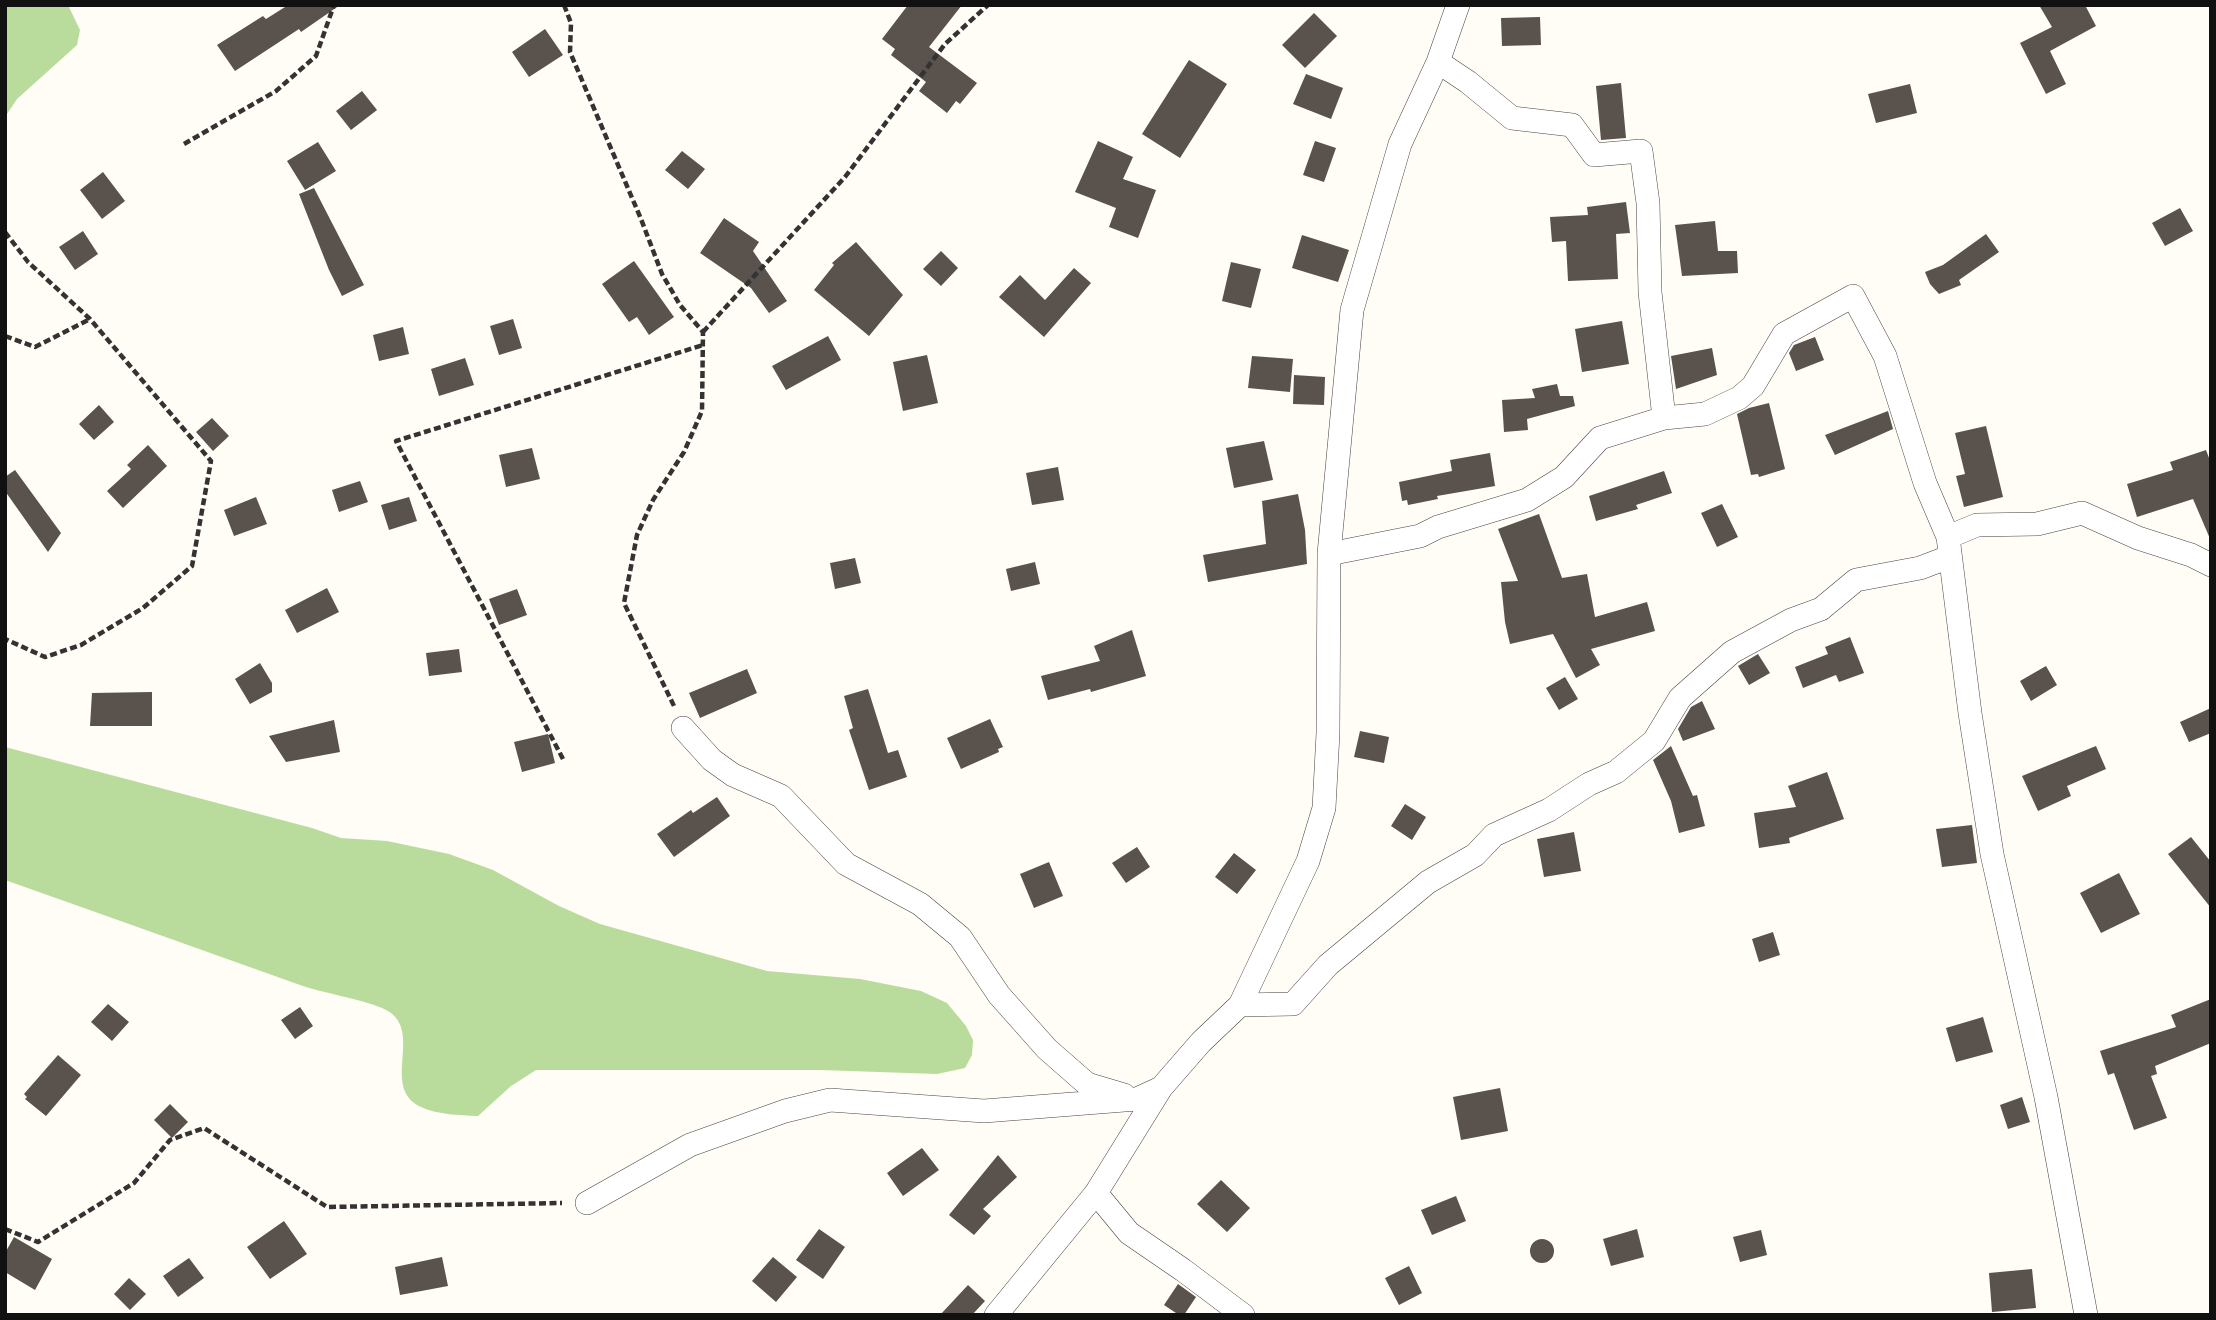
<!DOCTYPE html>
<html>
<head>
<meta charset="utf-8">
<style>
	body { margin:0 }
	#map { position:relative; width:2216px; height:1320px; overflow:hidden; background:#fffdf5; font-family:"Roboto Serif",serif }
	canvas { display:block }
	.frame { position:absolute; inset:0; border:7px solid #111; pointer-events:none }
</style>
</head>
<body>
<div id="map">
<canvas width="2216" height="1320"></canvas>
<div class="frame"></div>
</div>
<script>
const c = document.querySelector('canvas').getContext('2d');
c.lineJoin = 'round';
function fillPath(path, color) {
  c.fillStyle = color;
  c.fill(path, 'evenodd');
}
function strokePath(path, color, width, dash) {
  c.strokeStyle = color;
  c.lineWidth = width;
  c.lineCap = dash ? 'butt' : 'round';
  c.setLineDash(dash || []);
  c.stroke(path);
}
fillPath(new Path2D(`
	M5 5H68L80 30 77 45 17 99 5 117Z
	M5 747 312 828 341 838 387 841 449 854 493 870 559 906 600 924 767 971 860 979 921 991 947 1003 966 1026 973 1040 972 1055 965 1068 937 1074 821 1070H536L511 1086 478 1116C459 1115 439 1115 421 1107 378 1087 428 1027 382 1008 358 998 326 994 300 985 202 950 104 915 5 880Z`), '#b9dc9c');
fillPath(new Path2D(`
	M283 5H340L301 32 299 29 235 71 217 45 263 16 266 19 285 7Z
	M908 5H962L929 47 977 83 960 104 956 101 947 113 919 91 926 82 891 55 895 49 882 39Z
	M2039 5H2085L2096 26 2050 51 2066 84 2046 94 2020 43 2052 27Z
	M1314 13 1337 36 1305 68 1282 45Z
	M1540 17 1541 45 1502 46 1501 18Z
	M545 29 563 55 529 77 512 52Z
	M1189 60 1227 84 1180 158 1142 134Z
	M1306 74 1343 88 1331 119 1293 104Z
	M1621 83 1626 138 1601 140 1596 86Z
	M1910 84 1917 113 1876 123 1868 94Z
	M362 91 377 110 351 130 336 111Z
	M1098 141 1133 157 1123 179 1156 190 1138 238 1109 227 1116 208 1075 192Z
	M1315 141 1336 148 1324 182 1303 175Z
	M318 142 336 171 305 190 287 161Z
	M682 151 705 169 688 189 665 170Z
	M103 172 125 201 102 219 80 190Z
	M314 188 364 285 342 296 329 270 299 194Z
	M1626 202 1630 233 1616 234 1618 279 1568 281 1566 241 1552 242 1550 217 1588 215 1587 207Z
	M2180 208 2193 231 2165 246 2152 223Z
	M724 218 759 242 753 251 787 301 769 313 751 288 700 253Z
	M1715 221 1718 251H1737L1738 273 1682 276 1675 225Z
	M83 231 98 254 75 270 59 247Z
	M1986 234 1999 252 1959 280 1961 285 1939 294 1930 284 1925 272 1943 265Z
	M1302 235 1349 250 1338 282 1292 268Z
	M856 242 903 295 869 336 814 290 834 265 832 263Z
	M941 251 958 268 941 286 923 269Z
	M634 261 674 317 649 335 637 317 629 322 602 284Z
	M1231 262 1261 269 1251 308 1222 301Z
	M1074 268 1091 283 1044 337 999 297 1020 275 1045 300Z
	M513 319 522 348 499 355 490 326Z
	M1622 321 1629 364 1582 372 1575 329Z
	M403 327 409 354 379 361 373 335Z
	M828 336 841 360 786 390 772 366Z
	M1815 337 1824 360 1796 371 1789 353 1794 345Z
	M1712 348 1717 375 1676 389 1671 356Z
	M927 355 938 403 903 411 893 362Z
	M1252 356 1293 359 1290 392 1248 388Z
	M465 358 474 385 439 396 431 369Z
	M1294 375 1325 377 1324 405 1293 404Z
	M1557 384 1560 396H1573L1575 406 1527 419 1528 430 1504 432 1502 400 1535 398 1532 389Z
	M1769 403 1785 469 1759 477 1758 474 1751 475 1737 414 1749 408Z
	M99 405 114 422 94 440 79 424Z
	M1888 411 1893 429 1835 455 1825 435Z
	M212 418 229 436 213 451 196 432Z
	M1986 426 2003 497 1964 507 1956 476 1965 474 1955 433Z
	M1264 441 1273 480 1234 488 1226 448Z
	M148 445 167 466 123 508 107 491 131 469 127 465Z
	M532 448 540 479 506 487 499 455Z
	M2206 450 2211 463V541L2193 499 2137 517 2127 484 2173 470 2170 462Z
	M1490 453 1495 486 1437 496 1438 499 1408 505 1407 500 1402 501 1399 482 1452 471 1450 460Z
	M1058 467 1064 500 1032 505 1026 473Z
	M15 470 61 533 48 552 5 491V477Z
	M1664 471 1672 493 1636 505 1638 509 1596 521 1589 496Z
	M360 481 368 502 339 512 332 490Z
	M1298 494 1305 530 1307 564 1208 582 1203 555 1266 544 1262 501Z
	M256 497 267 524 234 536 224 510Z
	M409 497 417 521 389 530 381 505Z
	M1722 504 1738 537 1717 547 1701 513Z
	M1539 514 1562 578 1587 574 1595 617 1647 602 1655 631 1591 649 1600 665 1576 678 1553 634 1510 644 1505 622 1501 582 1518 581 1498 529Z
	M855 558 861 583 835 589 830 563Z
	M1035 562 1040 584 1011 591 1006 569Z
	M327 588 339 612 297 633 285 610Z
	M517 589 527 615 499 625 489 599Z
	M1132 630 1146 676 1091 692 1090 689 1048 700 1041 676 1100 661 1094 646Z
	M1850 637 1864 673 1839 682 1836 675 1803 688 1795 667 1828 654 1825 647Z
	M459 649 462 672 429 676 426 653Z
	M1758 654 1770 673 1749 685 1738 666Z
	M260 663 272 683V692L250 704 235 679Z
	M2046 666 2057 685 2031 701 2020 681Z
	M747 669 757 693 700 718 689 693Z
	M1565 677 1578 699 1559 710 1546 688Z
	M868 689 888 753 898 750 907 777 869 790 849 730 853 728 844 696Z
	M152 692V726H90L92 693Z
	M1702 701 1715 729 1683 741 1678 729 1691 707Z
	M2211 708V733L2189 742 2180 722Z
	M990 719 1003 747 998 749 999 752 961 769 947 738Z
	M334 720 340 752 286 762 269 736Z
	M1360 731 1389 737 1384 763 1354 757Z
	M548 734 555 763 522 772 514 742Z
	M1671 746 1693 796 1697 795 1705 826 1679 833 1671 801 1653 760Z
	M2096 746 2106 769 2067 786 2071 796 2038 811 2022 776Z
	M1827 772 1844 819 1789 838 1790 843 1759 848 1754 813 1796 807 1788 786Z
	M717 797 730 816 674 857 657 834 691 810 693 813Z
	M1405 804 1426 817 1412 840 1391 826Z
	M1972 825 1977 863 1942 867 1936 829Z
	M1574 832 1581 871 1544 877 1537 839Z
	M2191 837 2211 862V908L2168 854Z
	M1137 847 1150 867 1126 883 1112 863Z
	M1234 853 1256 870 1237 894 1215 877Z
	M1049 862 1063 896 1034 908 1020 874Z
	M2119 873 2140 914 2101 933 2080 893Z
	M1773 932 1780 955 1759 962 1752 939Z
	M2211 999V1043L2155 1066 2157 1074 2151 1076 2167 1118 2134 1130 2114 1073 2108 1075 2100 1051 2176 1027 2171 1015Z
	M108 1004 129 1022 112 1041 91 1022Z
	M300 1007 313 1026 295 1039 281 1020Z
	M1983 1017 1993 1052 1956 1062 1946 1028Z
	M58 1055 81 1075 46 1116 25 1099 27 1097 24 1094Z
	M1500 1088 1508 1131 1461 1140 1453 1097Z
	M2022 1097 2030 1122 2008 1129 2000 1105Z
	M170 1104 188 1122 172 1138 154 1120Z
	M922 1148 939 1170 903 1196 887 1173Z
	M998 1155 1017 1177 983 1209 991 1216 974 1235 949 1215Z
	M1221 1180 1250 1208 1227 1232 1197 1204Z
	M1456 1196 1466 1221 1432 1235 1421 1210Z
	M284 1221 307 1254 270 1279 247 1247Z
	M819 1229 845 1247 823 1279 796 1260Z
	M1637 1229 1644 1257 1611 1266 1603 1239Z
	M1761 1230 1767 1255 1740 1262 1733 1237Z
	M14 1237 52 1259 35 1290 5 1272V1253Z
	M1530 1251a12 12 0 1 1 24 0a12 12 0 1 1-24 0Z
	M442 1257 448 1286 400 1295 395 1267Z
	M773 1257 797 1277 776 1302 752 1281Z
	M189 1258 204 1278 178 1297 163 1276Z
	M1409 1266 1422 1293 1399 1305 1385 1278Z
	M2032 1269 2036 1308 1992 1312 1989 1273Z
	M129 1278 146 1294 130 1310 114 1294Z
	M1178 1284 1196 1297 1184 1315H1179L1164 1305Z
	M968 1285 985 1301 972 1315H940Z`), '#5a524d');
const street = new Path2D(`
	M1438 62 1468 82 1512 118 1572 125 1594 155 1641 151 1648 203 1650 292 1664 418
	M1948 537 1977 525 2037 524 2082 513 2138 538 2191 555 2211 565
	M1329 554 1420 536 1438 527 1527 500 1564 477 1600 438 1664 418 1705 414 1739 398 1753 386 1784 334 1853 296 1885 356 1925 483 1948 537 1970 713 1992 854 2046 1097 2086 1315
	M683 728 712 760 733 775 781 796 846 864 920 904 960 937 999 995 1047 1049 1087 1084 1124 1095
	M1240 1005 1293 1004 1328 965 1428 882 1475 855 1494 835 1549 810 1589 784 1616 772 1654 741 1680 698 1732 652 1791 620 1821 609 1856 580 1920 568 1949 557
	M1096 1193 1129 1233 1183 1270 1243 1315
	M587 1203 690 1145 785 1111 830 1100 984 1111 1137 1099 1161 1088
	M996 1315 1096 1193 1161 1088 1201 1042 1240 1005 1308 861 1324 808 1328 733 1329 554 1352 310 1400 144 1438 62 1458 5`);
strokePath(street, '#444', 24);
strokePath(new Path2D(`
	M564 5 571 23 570 52 641 219 662 274 680 305 703 332 702 411 684 452 653 500 637 535 624 603 675 708
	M184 144 276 91 316 56 334 5
	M5 232 28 262 90 319 211 461 192 566 143 608 81 645 45 657 5 639
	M703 332 845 177 945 44 988 5
	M5 336 35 347 90 319
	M563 759 396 441 703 345
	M5 1229 38 1242 134 1183 170 1140 204 1128 327 1207 562 1203`), '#333', 4.5, [7, 3.5]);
strokePath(street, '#fff', 23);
</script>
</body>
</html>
